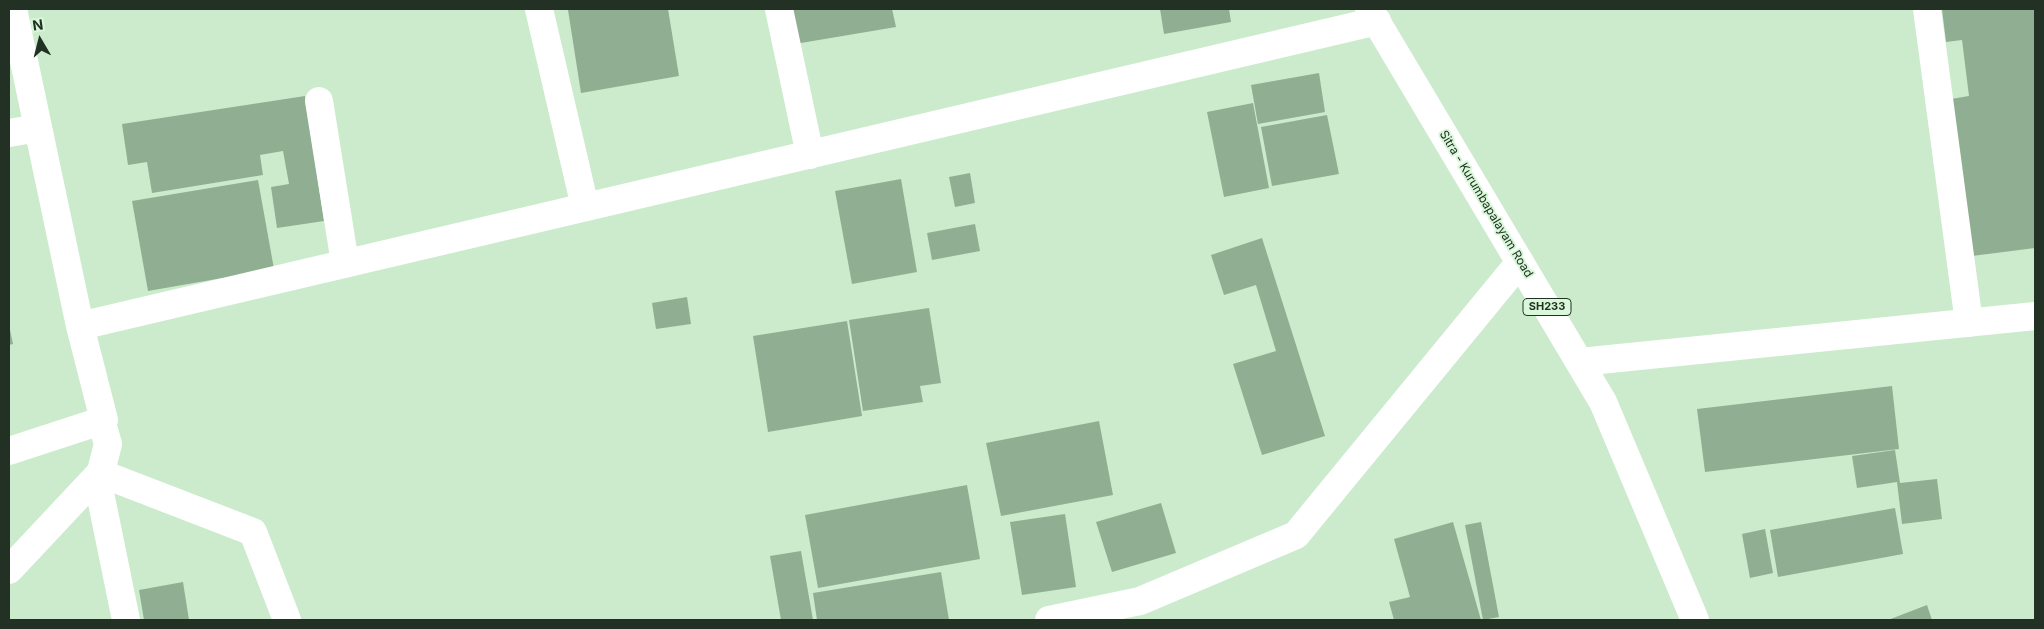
<!DOCTYPE html>
<html>
<head>
<meta charset="utf-8">
<style>
	body { margin:0 }
	#map { position:relative; width:2044px; height:629px; overflow:hidden; background:#cbebcc; font-family:Inter,sans-serif }
	canvas { display:block }
	.frame { position:absolute; inset:0; border:10px solid #233024; pointer-events:none }
	.north { position:absolute; left:15px; top:15px; width:50px; height:50px; -webkit-text-stroke:4px #d8f8d9; paint-order:stroke; rotate:352deg; font-size:14px; font-weight:700; line-height:20px; text-align:center; color:#233024 }
	.north::after { content:''; display:block; margin:auto; width:18px; height:22px; background:#233024; clip-path:polygon(50% 0,100% 100%,50% 72%,0 100%) }
</style>
</head>
<body>
<div id="map">
<canvas width="2044" height="629"></canvas>
<div class="frame"></div>
<div class="north">N</div>
</div>
<script>
const c = document.querySelector('canvas').getContext('2d');
c.lineJoin = 'round';
function fillPath(path, color) {
  c.fillStyle = color;
  c.fill(path, 'evenodd');
}
function strokePath(path, color, width, dash) {
  c.strokeStyle = color;
  c.lineWidth = width;
  c.lineCap = dash ? 'butt' : 'round';
  c.setLineDash(dash || []);
  c.stroke(path);
}
function write(font, color, halo, rows, align = 'center') {
  c.font = font + ' Inter,sans-serif';
  c.lineWidth = 4;
  c.setLineDash([]);
  c.textBaseline = 'middle';
  c.strokeStyle = halo;
  c.fillStyle = color;
  for (const [text, x, y, turn = 0] of rows) {
    c.save();
    c.translate(x, y);
    c.rotate((+turn || 0) * Math.PI / 180);
    c.textAlign = isNaN(turn) ? turn : align;
    if (halo) c.strokeText(text, 0, 0);
    c.fillText(text, 0, 0);
    c.restore();
  }
}
fillPath(new Path2D(`
	M576 9H668L679 76 581 93 568 10Z
	M789 9H892L896 27 795 44Z
	M1160 9H1229L1231 22 1164 34Z
	M1942 9H2035V248L1972 256 1951 99 1969 96 1962 40 1946 42Z
	M1319 73 1325 112 1258 124 1251 85Z
	M305 96 324 221 277 228 271 187 289 184 283 151 260 155 263 175 152 193 147 162 128 165 122 124Z
	M1253 103 1269 188 1224 197 1207 112Z
	M1327 115 1339 174 1272 186 1261 127Z
	M970 173 975 203 955 207 949 177Z
	M901 179 917 272 852 284 835 191Z
	M258 180 274 269 148 291 132 201Z
	M975 224 980 251 932 260 927 233Z
	M1262 238 1325 436 1262 455 1233 364 1276 351 1256 285 1224 295 1211 255Z
	M687 297 691 324 656 329 652 303Z
	M929 308 941 383 920 386 923 402 863 411 849 320Z
	M847 321 862 416 768 432 753 336Z
	M9 325 13 344 9 345Z
	M1892 386 1899 449 1705 472 1697 409Z
	M1099 421 1113 495 1001 516 986 443Z
	M1895 450 1900 483 1937 479 1942 519 1902 524 1897 482 1857 488 1852 456Z
	M967 485 980 559 818 588 805 515Z
	M1161 503 1176 553 1112 572 1096 522Z
	M1895 508 1903 554 1778 577 1770 530Z
	M1065 514 1076 587 1022 595 1010 522Z
	M1453 522 1481 620H1394L1389 602 1410 597 1394 539Z
	M1481 522 1499 617 1483 620 1465 525Z
	M1765 529 1773 573 1750 578 1742 534Z
	M801 551 813 620H781L770 556Z
	M941 572 949 620H817L813 593Z
	M183 582 189 620H144L139 590Z
	M1927 605 1932 620H1888Z`), '#90af92');
strokePath(new Path2D(`
	M539 9 585 207
	M779 9 810 155
	M1927 9 1969 323
	M319 101 345 263
	M9 133 38 128
	M80 326 1377 21
	M1580 362 2035 316
	M101 420 108 444 98 483 126 620
	M9 451 104 420 80 326 13 9
	M9 570 100 473 253 532 287 620
	M1049 620 1140 601 1296 535 1520 262`), '#fff', 28);
strokePath(new Path2D(`
	M1369 9 1603 402 1695 620`), '#fff', 28);
for (const [x, y, w] of [
	[1547,307,48]
]) {
  const box = new Path2D();
  box.roundRect(x - w / 2, y - 8.5, w, 17, 4);
  c.fillStyle = '#d8f8d9';
  c.fill(box);
  strokePath(box, '#233024', 1);
}
write('bold 11px', '#233024', null, [
	["SH233",1547,307]
]);
write('12px', '#233024', '#d8f8d9', [
	["Sitra - Kurumbapalayam Road",1486,204,59]
]);
</script>
</body>
</html>
